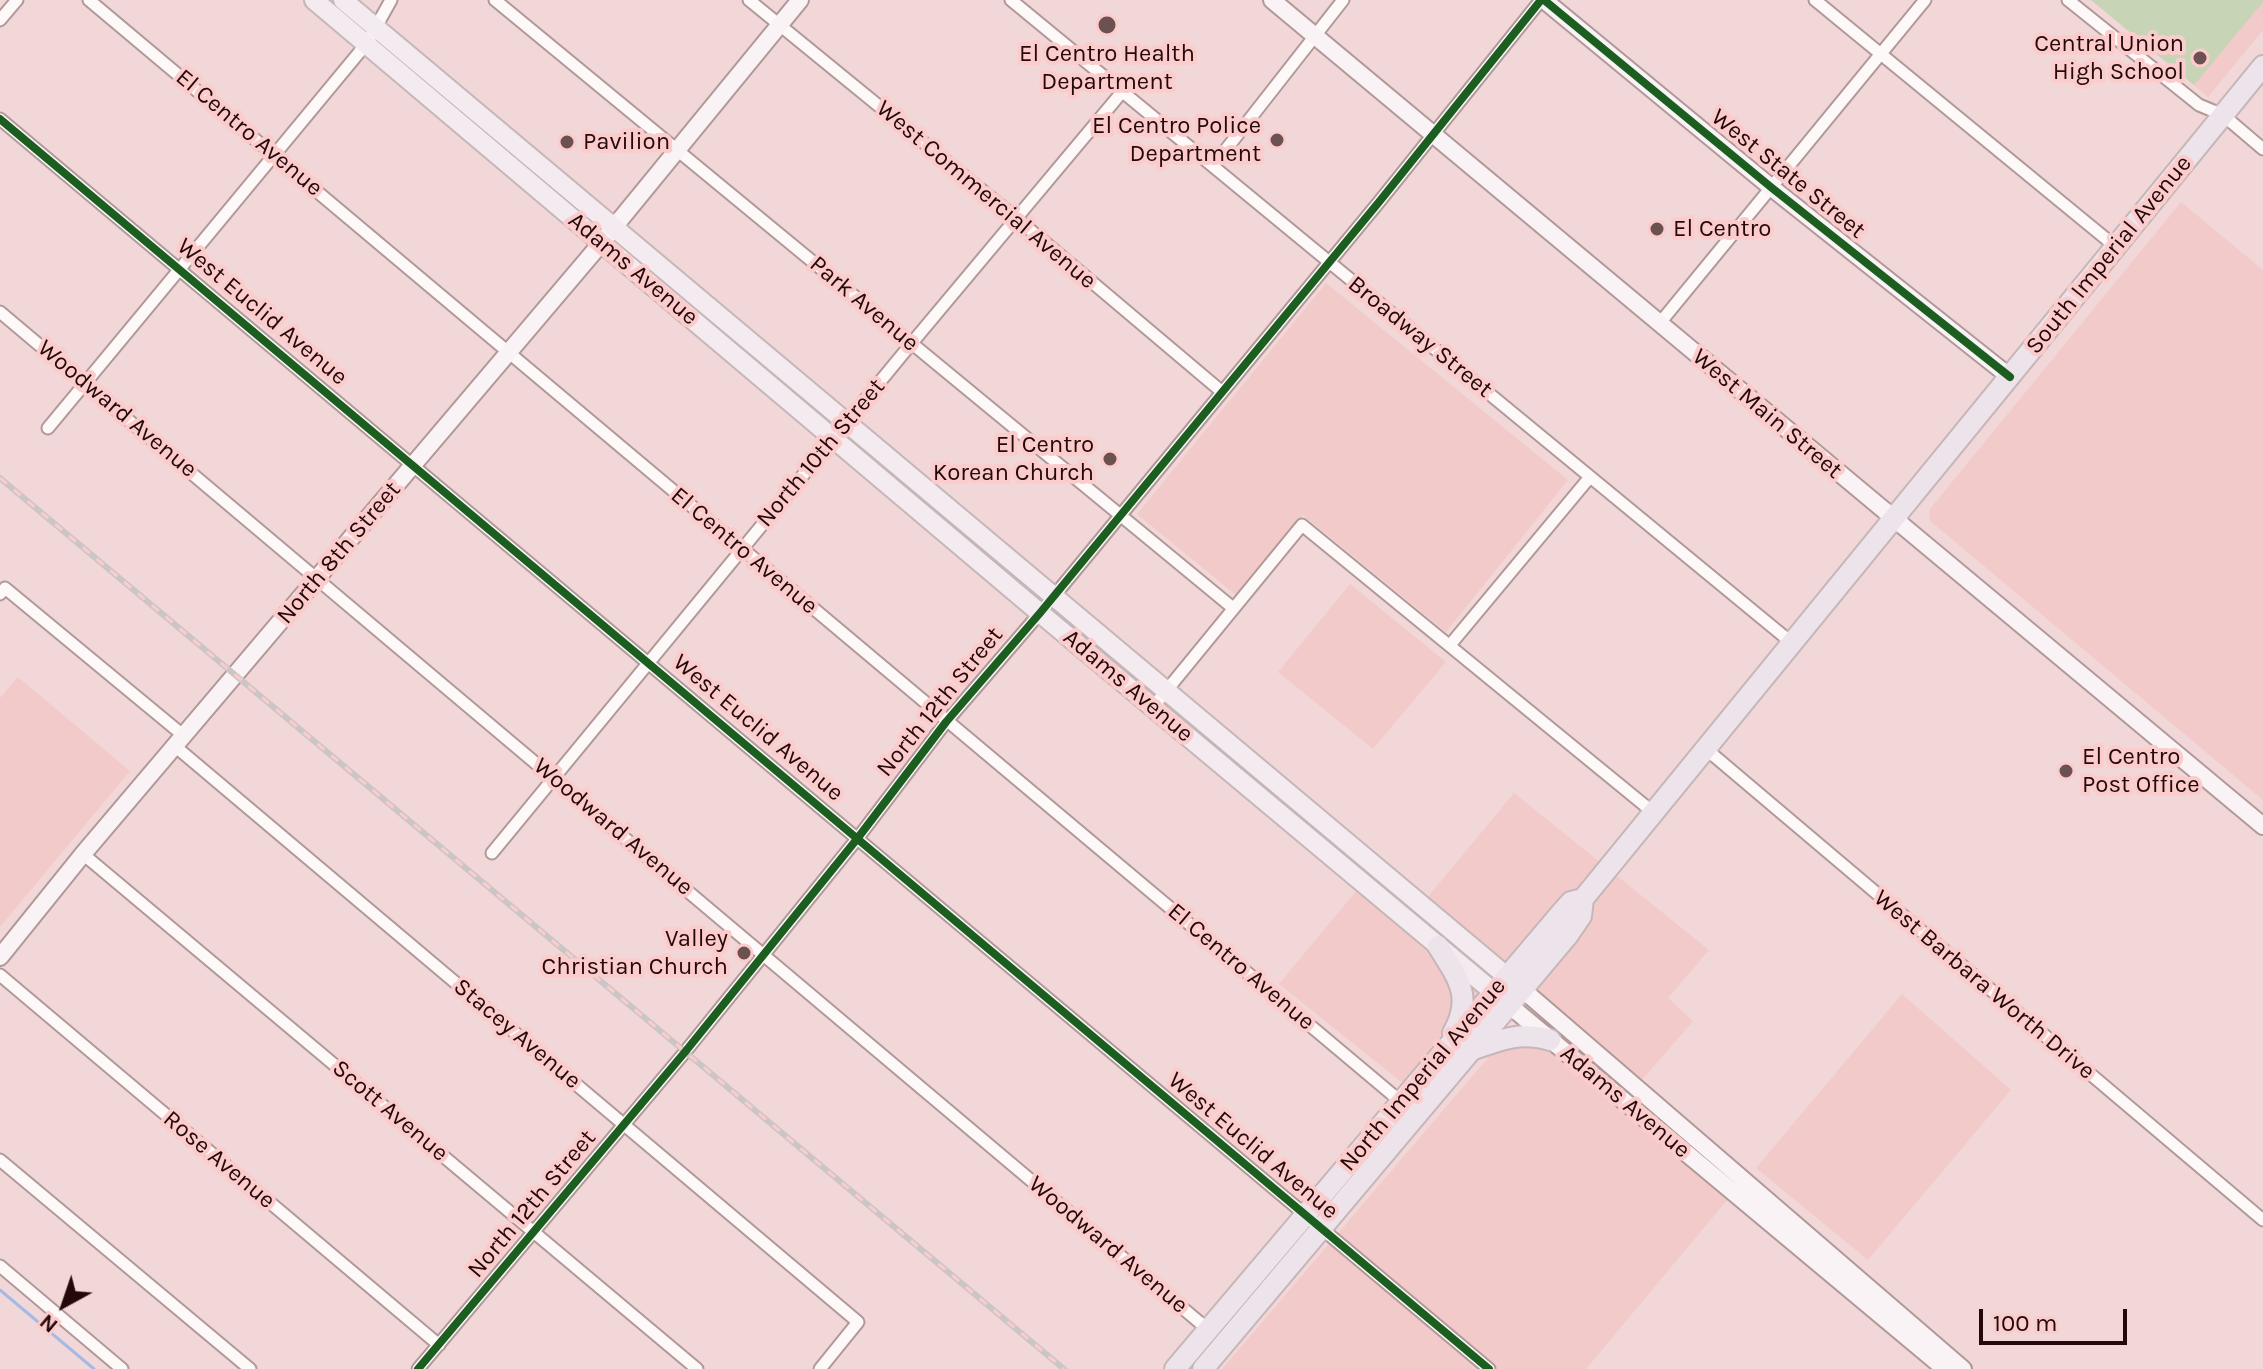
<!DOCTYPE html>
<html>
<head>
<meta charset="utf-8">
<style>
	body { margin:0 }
	#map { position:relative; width:2263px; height:1369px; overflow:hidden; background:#f1d7d7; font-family:Karla,sans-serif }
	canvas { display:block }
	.north { position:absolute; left:24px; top:1265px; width:80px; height:80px; -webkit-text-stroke:6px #fccccc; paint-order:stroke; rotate:220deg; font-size:22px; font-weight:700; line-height:32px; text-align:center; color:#24090b }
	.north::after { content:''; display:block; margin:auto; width:28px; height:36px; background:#24090b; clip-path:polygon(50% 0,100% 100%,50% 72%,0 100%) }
	.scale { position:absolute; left:1979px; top:1309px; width:148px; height:36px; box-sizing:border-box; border:4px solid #24090b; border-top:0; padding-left:10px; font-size:24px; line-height:28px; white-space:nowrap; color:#24090b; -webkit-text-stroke:6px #fccccc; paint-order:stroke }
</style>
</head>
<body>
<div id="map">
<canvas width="2263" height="1369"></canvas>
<div class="north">N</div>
<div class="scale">100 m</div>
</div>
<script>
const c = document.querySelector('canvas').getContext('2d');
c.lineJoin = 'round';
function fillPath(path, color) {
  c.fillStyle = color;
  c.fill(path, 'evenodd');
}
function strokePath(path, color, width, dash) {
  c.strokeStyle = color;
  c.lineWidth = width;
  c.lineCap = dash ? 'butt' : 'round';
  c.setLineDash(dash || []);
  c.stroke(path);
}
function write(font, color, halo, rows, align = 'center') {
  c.font = font + ' Karla,sans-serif';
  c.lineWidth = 8;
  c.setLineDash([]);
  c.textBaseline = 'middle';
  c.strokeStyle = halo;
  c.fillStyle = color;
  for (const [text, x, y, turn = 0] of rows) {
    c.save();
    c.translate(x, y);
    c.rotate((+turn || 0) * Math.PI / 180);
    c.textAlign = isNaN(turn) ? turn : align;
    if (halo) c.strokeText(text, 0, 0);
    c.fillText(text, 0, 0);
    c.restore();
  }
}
fillPath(new Path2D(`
	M2091 0H2263V30L2208 97Z
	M2181 202 2263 270V800L1929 520 1930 509Z
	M1326 283 1568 480 1446 632 1303 515 1237 596 1137 514Z
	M1350 584 1446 662 1373 749 1278 672Z
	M18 677 130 771 0 927V698Z
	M1514 793 1709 950 1668 998 1693 1021 1636 1087 1507 976 1410 1089 1279 984 1376 867 1422 904Z
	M1902 994 2011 1090 1868 1260 1756 1168Z
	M1523 1017 1733 1193 1586 1369H1222Z`), '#f3caca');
fillPath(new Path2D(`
	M2091 0H2263V2L2194 85Z`), '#c8d4b6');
strokePath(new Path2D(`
	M0 1290 94 1369`), '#a3bae6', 3);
const street = new Path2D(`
	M89 0 1400 1101
	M495 0 1233 608
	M749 0 1016 218 1221 391
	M1011 0 1792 643
	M1815 0 2116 247
	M2068 0 2199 105 2223 115 2263 149
	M0 20 17 0
	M0 119 1489 1369
	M1213 166 1343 0
	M0 312 1211 1332
	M1659 324 1925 0
	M48 428 367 43 391 0
	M0 594 5 588 184 736
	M1450 645 1590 477
	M1153 707 1302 525 1654 813
	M176 747 858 1322 820 1369
	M1706 749 2263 1220
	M492 853 911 344 1122 92
	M83 854 697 1369
	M0 975 439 1345
	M0 1160 250 1369
	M0 1266 122 1369
	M418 1369 685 1052 857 839 946 722 1040 613 1379 202 1541 0`);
const secondary = new Path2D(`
	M1272 0 2263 826
	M1544 0 1772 188 2010 377
	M0 957 83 854 592 254 800 0
	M1522 989 1963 1369
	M1509 1005 1945 1369`);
const primary = new Path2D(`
	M314 0 1040 613 1503 1000
	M343 0 1517 985`);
const highway = new Path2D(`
	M1438 946C1457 977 1474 996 1453 1033
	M1471 1050C1501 1040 1518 1031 1550 1040
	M1175 1369 1562 912 1571 902 1583 899
	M1203 1369 1568 935 1581 916 1583 899 2263 66`);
strokePath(street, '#b19899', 15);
strokePath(secondary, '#b19899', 20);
strokePath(primary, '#c6b6b7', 22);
strokePath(highway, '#c6b6b7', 24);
strokePath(street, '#fdf9f9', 11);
strokePath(secondary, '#f9f3f5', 16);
strokePath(primary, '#f3ebf0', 18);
strokePath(highway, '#ede3eb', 20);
const rail = new Path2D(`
	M0 478 1064 1369`);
strokePath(rail, '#ccc5c5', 6);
strokePath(rail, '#fccccc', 3, [9]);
strokePath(new Path2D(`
	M1544 0 1772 188 2010 377
	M0 119 1489 1369
	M418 1369 685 1052 857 839 946 722 1040 613 1379 202 1541 0`), '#1b5e20', 8);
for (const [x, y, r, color] of [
	[1107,25,10,"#6c5152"],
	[2200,58,8,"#6c5152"],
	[1277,140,8,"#6c5152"],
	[567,142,8,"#6c5152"],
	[1657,229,8,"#6c5152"],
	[1110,459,8,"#6c5152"],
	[2066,771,8,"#6c5152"],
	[744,953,8,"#6c5152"]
]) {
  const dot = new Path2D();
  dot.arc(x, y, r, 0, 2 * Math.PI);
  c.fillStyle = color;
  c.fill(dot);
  strokePath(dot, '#fccccc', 3);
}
write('24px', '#24090b', '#fccccc', [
	["Central Union",2184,44],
	["High School",2184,72],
	["El Centro Health",1107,54,"center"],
	["Department",1107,82,"center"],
	["El Centro Police",1261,126],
	["Department",1261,154],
	["Pavilion",583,142,"left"],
	["El Centro",1673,229,"left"],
	["El Centro",1094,445],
	["Korean Church",1094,473],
	["El Centro",2082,757,"left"],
	["Post Office",2082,785,"left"],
	["Valley",728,939],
	["Christian Church",728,967]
], 'right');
write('24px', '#24090b', '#fccccc', [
	["El Centro Avenue",249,133,40],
	["West State Street",1788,174,39],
	["West Commercial Avenue",986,195,40],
	["South Imperial Avenue",2109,255,-51],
	["Adams Avenue",633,269,40],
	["Park Avenue",864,304,40],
	["West Euclid Avenue",262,312,40],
	["Broadway Street",1420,337,39],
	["Woodward Avenue",117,409,40],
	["West Main Street",1767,414,40],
	["North 10th Street",821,453,-50],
	["El Centro Avenue",744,551,40],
	["North 8th Street",339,553,-50],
	["Adams Avenue",1128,686,40],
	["North 12th Street",940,702,-51],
	["West Euclid Avenue",758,728,40],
	["Woodward Avenue",613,827,40],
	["El Centro Avenue",1241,967,40],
	["West Barbara Worth Drive",1984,985,40],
	["Stacey Avenue",517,1034,40],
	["North Imperial Avenue",1423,1075,-50],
	["Adams Avenue",1625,1102,40],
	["Scott Avenue",390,1111,40],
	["West Euclid Avenue",1253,1146,40],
	["Rose Avenue",219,1160,40],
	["North 12th Street",532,1204,-50],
	["Woodward Avenue",1108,1245,40]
]);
</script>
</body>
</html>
